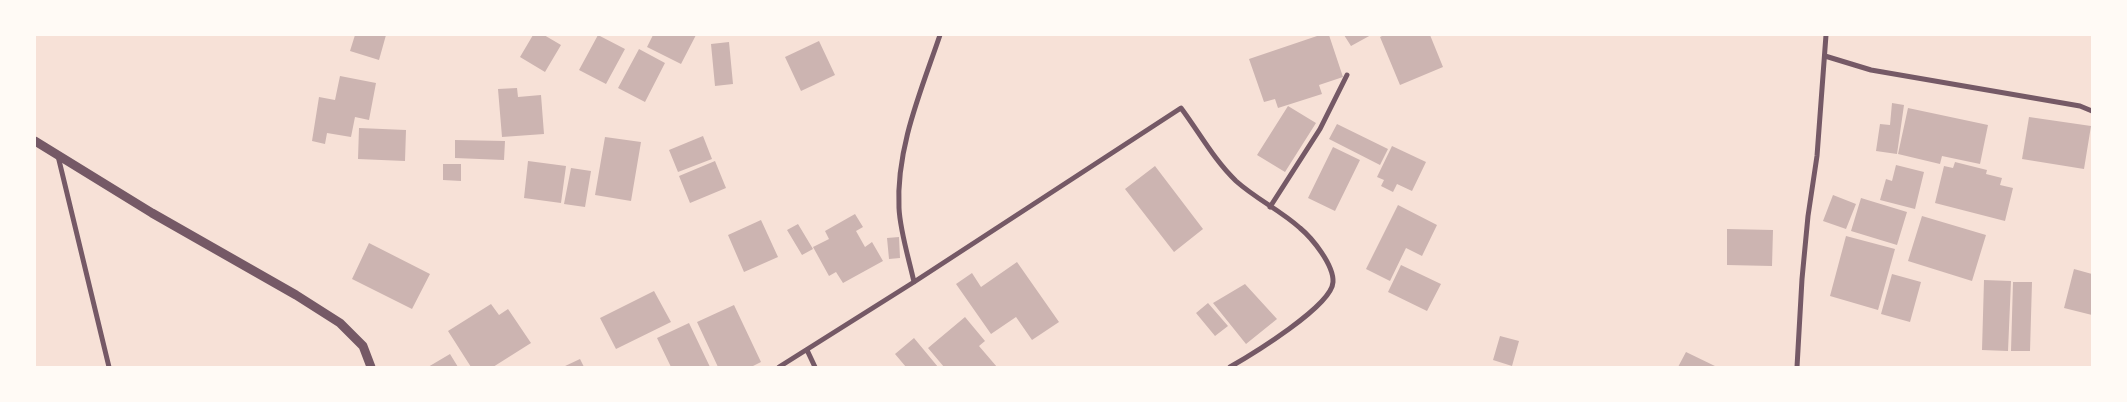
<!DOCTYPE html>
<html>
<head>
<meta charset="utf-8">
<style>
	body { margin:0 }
	#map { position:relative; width:2127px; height:402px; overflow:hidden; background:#f7e1d7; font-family:"Source Sans 3",sans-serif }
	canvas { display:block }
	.frame { position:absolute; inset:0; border:36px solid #fffaf5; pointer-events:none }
</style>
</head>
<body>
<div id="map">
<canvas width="2127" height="402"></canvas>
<div class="frame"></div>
</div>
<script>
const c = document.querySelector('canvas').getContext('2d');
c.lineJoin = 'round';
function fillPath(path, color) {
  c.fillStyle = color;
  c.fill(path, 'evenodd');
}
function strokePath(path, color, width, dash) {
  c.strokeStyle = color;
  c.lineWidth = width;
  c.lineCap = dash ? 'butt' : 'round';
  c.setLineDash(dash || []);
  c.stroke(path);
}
fillPath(new Path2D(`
	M355 35H386L379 60 350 51Z
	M533 35H544L561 45 545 72 520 57Z
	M598 35 625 49 606 84 579 70Z
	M653 35H696L681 64 647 47Z
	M1320 35H1329L1343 77 1319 85 1322 94 1278 108 1275 99 1264 102 1249 59Z
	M1344 35H1371L1351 46Z
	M1384 35H1430L1443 67 1400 85 1380 37Z
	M819 41 835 75 801 91 785 57Z
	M729 42 733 84 715 86 711 44Z
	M639 49 665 63 645 102 618 88Z
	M340 76 376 83 369 120 355 117 351 137 327 133 325 144 312 141 319 97 335 100Z
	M517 88 518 97 541 95 544 134 502 137 498 89Z
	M1892 103 1904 105 1897 154 1876 151 1880 124 1890 125Z
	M1288 106 1316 123 1285 172 1257 155Z
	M1908 108 1988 125 1980 164 1942 156 1940 164 1898 154Z
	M2029 117 2091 126 2084 169 2022 159Z
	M1337 124 1388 149 1380 165 1329 139Z
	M359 128 406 130 405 161 358 159Z
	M703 136 712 159 678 172 669 150Z
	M605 137 641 142 631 201 595 195Z
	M455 140 505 141 504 160 455 158Z
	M1392 146 1426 162 1412 191 1397 184 1393 192 1381 186 1384 180 1377 177Z
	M1333 147 1360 160 1335 211 1308 198Z
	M528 161 566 166 561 203 524 198Z
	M715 161 726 188 690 203 679 176Z
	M1955 162 1987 170 1986 174 2002 178 2000 185 2013 188 2005 221 1935 203 1944 166 1953 168Z
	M443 164H461V181L443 180Z
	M1896 165 1924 172 1915 209 1880 200 1886 179 1892 181Z
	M1155 166 1203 229 1174 252 1125 189Z
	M571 168 591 171 585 207 564 204Z
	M1833 195 1856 204 1846 229 1823 221Z
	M1861 198 1907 212 1897 245 1851 231Z
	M1398 205 1437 225 1422 256 1406 248 1390 281 1366 269Z
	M855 214 863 227 856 231 865 247 872 242 883 261 843 283 836 272 829 276 813 247 829 239 825 231Z
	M1922 216 1986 235 1972 281 1908 261Z
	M761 220 778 257 744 272 728 235Z
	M798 224 813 249 802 255 787 230Z
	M1727 229 1773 230 1772 266 1727 265Z
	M1846 236 1895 249 1878 310 1830 296Z
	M899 237 900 258 889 259 887 238Z
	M369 243 430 274 412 309 352 279Z
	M1017 262 1059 322 1032 340 1016 317 991 334 956 284 972 273 981 287Z
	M1401 265 1441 284 1427 311 1388 292Z
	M2074 269 2092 274V315L2064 308Z
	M1892 274 1921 282 1910 322 1881 314Z
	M1984 280 2011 281 2008 351 1982 350Z
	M2013 282H2032L2030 351H2011Z
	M1245 284 1277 319 1246 344 1213 303Z
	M654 291 671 322 616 349 600 318Z
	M1208 303 1228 326 1215 336 1196 313Z
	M491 304 499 315 508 309 531 343 493 367H471L448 331Z
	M734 305 761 362 751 367H718L697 322Z
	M965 317 985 341 979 346 997 367H944L928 348Z
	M689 323 710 367H671L657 338Z
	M1500 336 1519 341 1512 366 1493 360Z
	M914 338 938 367H906L895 354Z
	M1686 352 1717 367H1678Z
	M450 354 458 367H428Z
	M580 359 584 367H563Z`), '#ccb4b1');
strokePath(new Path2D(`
	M1825 56 1871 70 2080 106 2092 111
	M58 156 109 367
	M1270 207 1320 129 1347 75
	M914 282C909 259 900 231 899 208 896 148 921 91 940 35
	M807 350 815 367
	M779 367 914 282 1181 108C1199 132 1214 160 1236 181 1256 199 1280 210 1300 228 1312 238 1334 265 1333 282 1332 306 1251 355 1230 367
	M1797 367 1802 279 1808 216 1817 156 1826 35`), '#755966', 5);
strokePath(new Path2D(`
	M35 141 152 213 296 295 340 323 363 346 371 367`), '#755966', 9);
</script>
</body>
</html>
